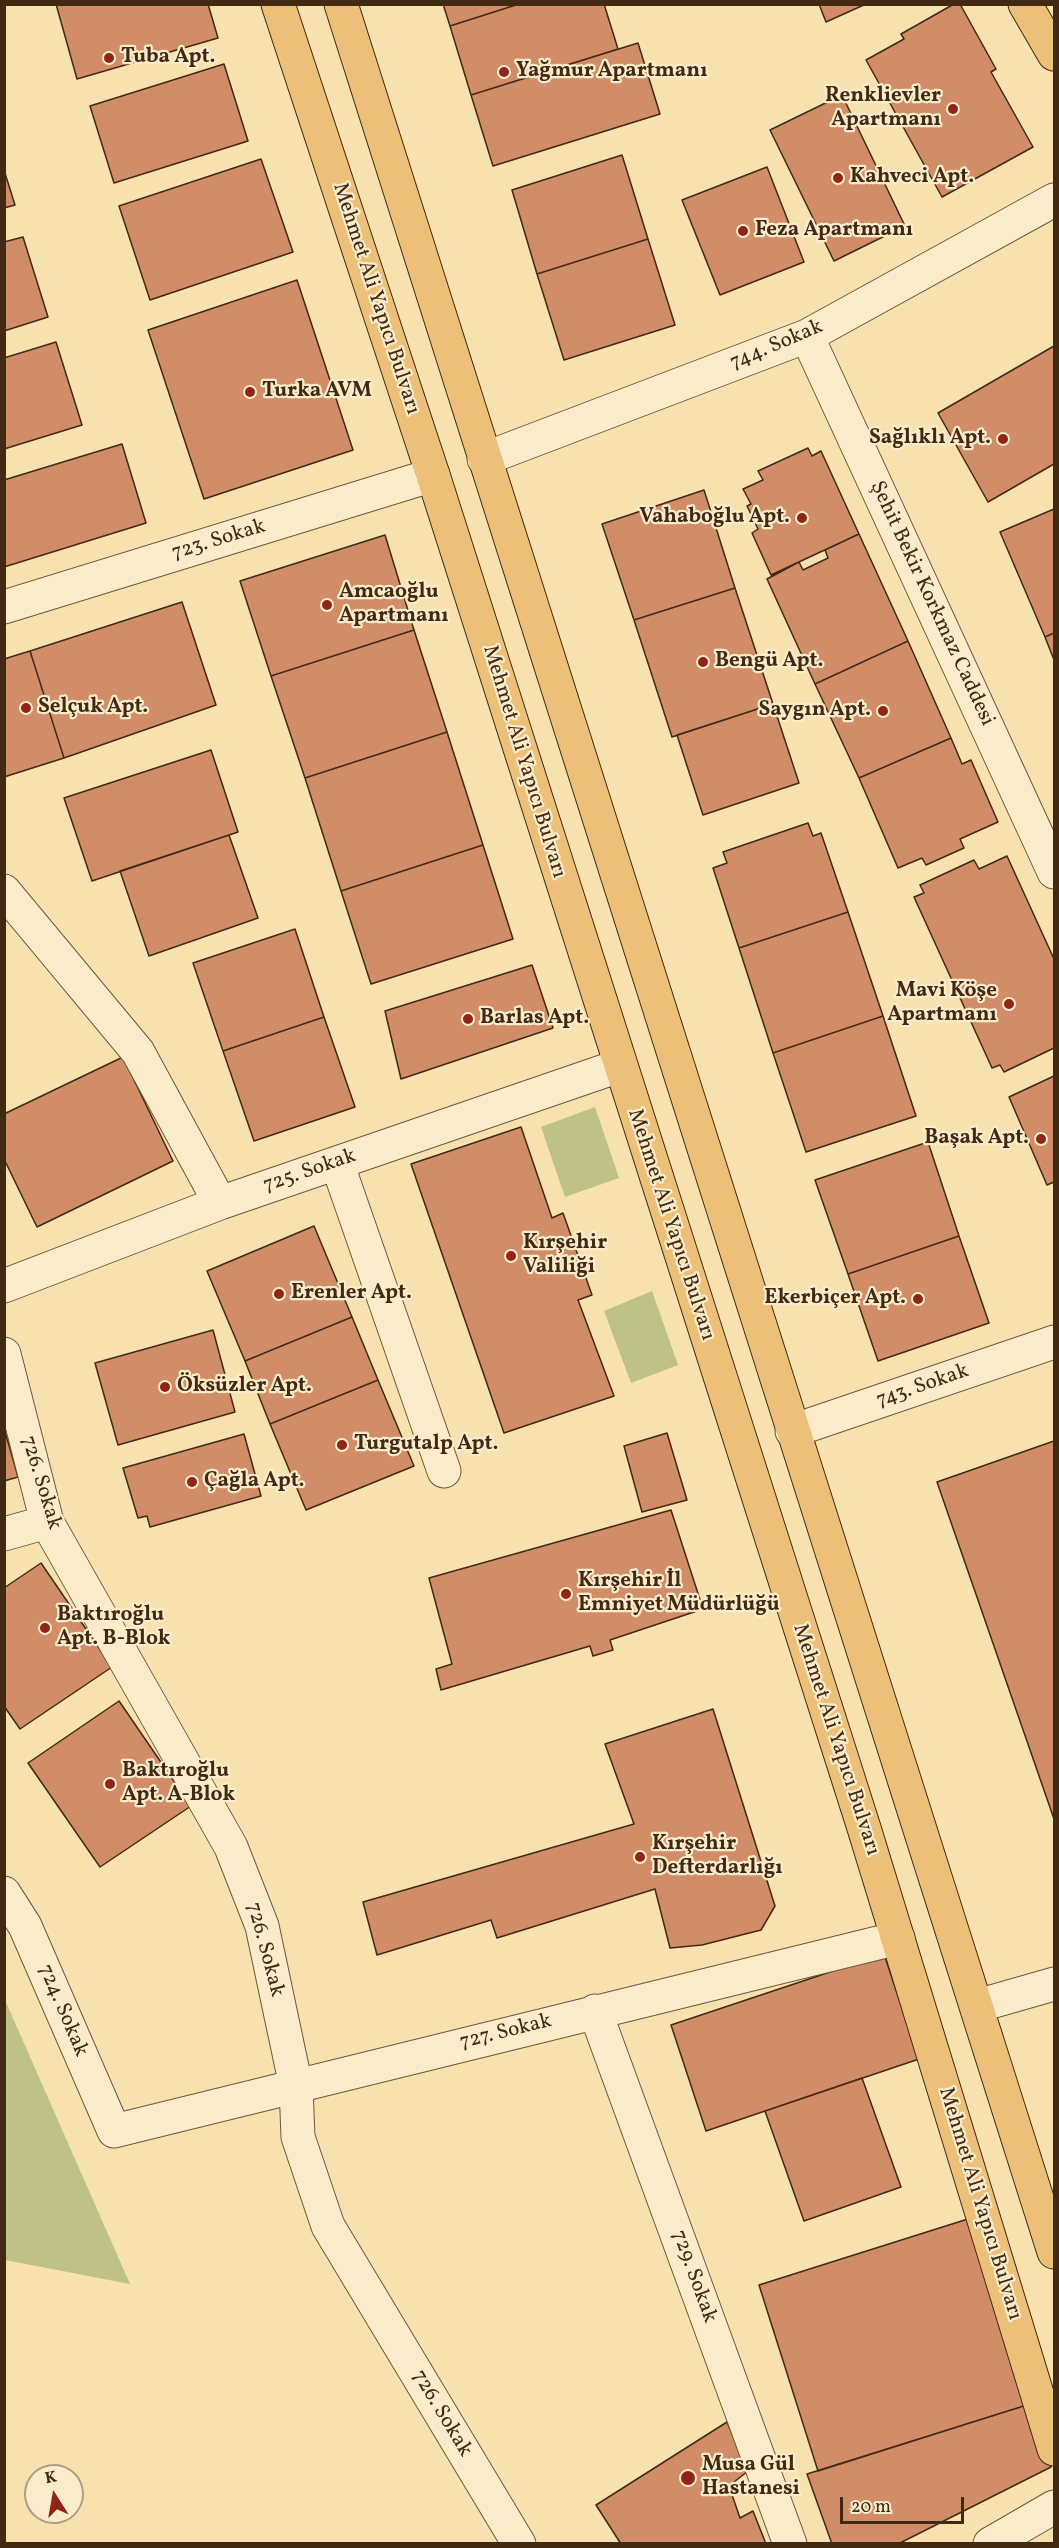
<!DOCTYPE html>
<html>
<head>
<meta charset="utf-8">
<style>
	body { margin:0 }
	#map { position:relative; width:1059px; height:2548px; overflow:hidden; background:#f7e1af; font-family:Vollkorn,serif }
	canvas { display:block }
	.frame { position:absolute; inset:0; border:6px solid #412914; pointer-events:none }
	.north { position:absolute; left:24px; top:2464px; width:60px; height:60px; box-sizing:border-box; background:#faeccb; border:2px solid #b09e82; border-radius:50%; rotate:349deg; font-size:16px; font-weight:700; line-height:24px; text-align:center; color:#412914 }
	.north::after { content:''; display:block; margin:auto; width:21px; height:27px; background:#8f2418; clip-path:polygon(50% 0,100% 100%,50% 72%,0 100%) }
	.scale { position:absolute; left:840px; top:2497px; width:124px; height:27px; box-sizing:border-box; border:3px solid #412914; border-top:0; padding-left:8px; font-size:18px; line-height:21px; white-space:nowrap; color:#412914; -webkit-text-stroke:4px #faeccb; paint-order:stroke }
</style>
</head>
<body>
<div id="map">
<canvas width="1059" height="2548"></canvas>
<div class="frame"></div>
<div class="north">K</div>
<div class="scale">20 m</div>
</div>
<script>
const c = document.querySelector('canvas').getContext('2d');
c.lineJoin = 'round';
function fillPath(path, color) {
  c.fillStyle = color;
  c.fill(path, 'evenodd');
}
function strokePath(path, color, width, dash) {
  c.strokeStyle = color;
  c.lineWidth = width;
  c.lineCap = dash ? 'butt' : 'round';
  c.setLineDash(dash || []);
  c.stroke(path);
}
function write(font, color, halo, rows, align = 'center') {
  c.font = font + ' Vollkorn,serif';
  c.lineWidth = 4.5;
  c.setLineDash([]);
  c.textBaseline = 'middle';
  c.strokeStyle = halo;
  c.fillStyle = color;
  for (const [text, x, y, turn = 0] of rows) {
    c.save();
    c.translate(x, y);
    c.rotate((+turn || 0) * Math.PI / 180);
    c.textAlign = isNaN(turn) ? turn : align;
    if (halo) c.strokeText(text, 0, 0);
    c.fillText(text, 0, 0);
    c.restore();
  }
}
fillPath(new Path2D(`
	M595 1107 619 1178 565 1197 541 1127Z
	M652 1291 678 1365 631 1383 604 1311Z
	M5 2000 130 2284 5 2260Z`), '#bfc288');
const building = new Path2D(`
	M56 4H208L218 38 77 79Z
	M443 4H519L450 26Z
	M519 4H604L618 49 471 95 450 26Z
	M819 4H866L826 22Z
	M954 4H960L996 69 991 72 1033 147 942 197 866 60 904 39 901 34Z
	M638 43 660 114 493 166 471 95Z
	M224 64 248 141 114 183 90 106Z
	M842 95 905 226 834 261 770 130Z
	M622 155 648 239 537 274 512 190Z
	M261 159 293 252 150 300 119 206Z
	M767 167 804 262 720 295 682 200Z
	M4 170 15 205 4 208Z
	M23 237 48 317 4 331V242Z
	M648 239 675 325 564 360 537 274Z
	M297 280 353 450 204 499 148 330Z
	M56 342 82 425 4 449V358Z
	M1054 346V464L988 502 938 413Z
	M122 444 146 523 4 567V480Z
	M808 448 812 456 821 451 859 534 771 575 752 533 758 529 747 506 751 504 743 489 763 480 758 471Z
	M704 490 735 588 634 620 602 524Z
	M1054 509V633L1045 637 1000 532Z
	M859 534 908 641 815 684 767 579 799 562 803 570 828 558 825 550Z
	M385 535 414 630 271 676 240 581Z
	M735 588 773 704 672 737 634 620Z
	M182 602 216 705 64 758 30 651Z
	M414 630 447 732 305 778 271 676Z
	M1054 633V660L1045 637Z
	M908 641 951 738 859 778 815 684Z
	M30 651 64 758 4 777V659Z
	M773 704 799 783 703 815 677 735Z
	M447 732 483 845 341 891 305 778Z
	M951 738 962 764 971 760 998 822 960 839 964 848 926 865 922 858 898 868 859 778Z
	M211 750 238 832 92 881 64 798Z
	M808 823 813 836 821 833 848 912 739 948 713 868 727 863 723 852Z
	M229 835 258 918 149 956 120 871Z
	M483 845 513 939 371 984 341 891Z
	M1007 856 1054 959V1048L1004 1072 1000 1065 992 1068 914 897 924 893 920 885 974 860 979 869Z
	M848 912 883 1016 773 1053 739 948Z
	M295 929 324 1017 223 1051 193 963Z
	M532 965 553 1028 401 1079 385 1011Z
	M883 1016 916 1116 806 1152 773 1053Z
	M324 1017 355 1107 254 1141 223 1051Z
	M123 1057 173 1161 37 1227 4 1159V1114Z
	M1054 1076V1182L1047 1185 1009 1097Z
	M521 1127 552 1218 563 1213 592 1295 578 1300 614 1396 504 1433 411 1164Z
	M928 1142 959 1236 848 1274 815 1180Z
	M314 1226 352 1317 245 1361 207 1271Z
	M959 1236 989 1323 878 1361 848 1274Z
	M352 1317 378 1380 270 1424 245 1361Z
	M213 1330 235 1412 118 1445 95 1363Z
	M378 1380 414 1466 306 1510 270 1424Z
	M4 1428 18 1477 4 1481Z
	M667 1433 687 1500 642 1512 624 1446Z
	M244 1434 261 1496 150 1527 147 1516 138 1518 123 1468Z
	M1054 1441V1819L937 1482Z
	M671 1510 703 1609 610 1640 613 1650 593 1656 590 1646 441 1690 436 1669 452 1664 429 1578Z
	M41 1563 112 1667 20 1729 4 1706V1588Z
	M119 1701 191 1806 100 1867 28 1763Z
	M713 1709 775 1906 761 1930 702 1945 670 1948 655 1889 497 1938 491 1920 377 1955 363 1902 634 1824 605 1744Z
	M884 1954 919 2059 706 2131 671 2025Z
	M862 2078 901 2187 804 2221 765 2111Z
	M971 2218 1030 2404 818 2471 759 2285Z
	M1030 2404 1051 2467 898 2544H832L807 2474Z
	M727 2422 748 2471 729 2486 740 2518 753 2511 766 2544H621L596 2505Z`);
fillPath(building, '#d18d68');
strokePath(building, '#412914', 1.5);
const minor = new Path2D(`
	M807 336 1054 872
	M484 459 807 336 1054 200
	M4 607 433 475
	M4 891 138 1052 220 1203
	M337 1163 444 1471
	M4 1286 220 1203 619 1066
	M4 1354 47 1522 231 1847 262 1926 296 2086 298 2137 328 2226 519 2544
	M792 1431 1054 1342
	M4 1534 47 1522
	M4 1893 25 1926 114 2131 898 1938
	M977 2006 1054 1984
	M595 2011 790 2544
	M990 2544 1054 2507`);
const major = new Path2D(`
	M278 4 433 475 864 1828 1054 2449
	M341 4 1054 2252
	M1025 4 1054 54`);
strokePath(minor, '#6e573b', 35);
strokePath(major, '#412914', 35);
strokePath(minor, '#faeccb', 33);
strokePath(major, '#ecc078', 33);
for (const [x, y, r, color] of [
	[109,58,6,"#8f2418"],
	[504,72,6,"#8f2418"],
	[953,109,6,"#8f2418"],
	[838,178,6,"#8f2418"],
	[743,231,6,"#8f2418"],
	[250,392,6,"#8f2418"],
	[1003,439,6,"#8f2418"],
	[802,518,6,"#8f2418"],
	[327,605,6,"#8f2418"],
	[703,662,6,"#8f2418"],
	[26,708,6,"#8f2418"],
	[883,711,6,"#8f2418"],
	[1009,1004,6,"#8f2418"],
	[468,1019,6,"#8f2418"],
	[1041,1139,6,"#8f2418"],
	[511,1256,6,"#8f2418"],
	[279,1294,6,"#8f2418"],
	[918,1299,6,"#8f2418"],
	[165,1387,6,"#8f2418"],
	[342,1445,6,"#8f2418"],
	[192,1482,6,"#8f2418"],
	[566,1594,6,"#8f2418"],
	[45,1628,6,"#8f2418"],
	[110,1784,6,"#8f2418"],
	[640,1857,6,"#8f2418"],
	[688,2478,8,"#8f2418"]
]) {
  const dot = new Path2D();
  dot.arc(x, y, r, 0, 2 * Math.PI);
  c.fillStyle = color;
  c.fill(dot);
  strokePath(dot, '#faeccb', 2);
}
write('bold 21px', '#412914', '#faeccb', [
	["Tuba Apt.",121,58],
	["Yağmur Apartmanı",516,72],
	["Renklievler",941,97,"right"],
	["Apartmanı",941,121,"right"],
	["Kahveci Apt.",850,178],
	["Feza Apartmanı",755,231],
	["Turka AVM",262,392],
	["Sağlıklı Apt.",991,439,"right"],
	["Vahaboğlu Apt.",790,518,"right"],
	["Amcaoğlu",339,593],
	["Apartmanı",339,617],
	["Bengü Apt.",715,662],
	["Selçuk Apt.",38,708],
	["Saygın Apt.",871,711,"right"],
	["Mavi Köşe",997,992,"right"],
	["Apartmanı",997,1016,"right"],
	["Barlas Apt.",480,1019],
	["Başak Apt.",1029,1139,"right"],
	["Kırşehir",523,1244],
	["Valiliği",523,1268],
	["Erenler Apt.",291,1294],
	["Ekerbiçer Apt.",906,1299,"right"],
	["Öksüzler Apt.",177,1387],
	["Turgutalp Apt.",354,1445],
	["Çağla Apt.",204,1482],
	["Kırşehir İl",578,1582],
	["Emniyet Müdürlüğü",578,1606],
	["Baktıroğlu",57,1616],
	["Apt. B-Blok",57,1640],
	["Baktıroğlu",122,1772],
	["Apt. A-Blok",122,1796],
	["Kırşehir",652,1845],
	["Defterdarlığı",652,1869],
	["Musa Gül",702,2466],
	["Hastanesi",702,2490]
], 'left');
write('21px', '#412914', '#faeccb', [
	["Mehmet Ali Yapıcı Bulvarı",375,299,72],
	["744. Sokak",777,346,-23],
	["723. Sokak",219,541,-17],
	["Şehit Bekir Korkmaz Caddesi",931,604,65],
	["Mehmet Ali Yapıcı Bulvarı",523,762,73],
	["725. Sokak",310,1172,-19],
	["Mehmet Ali Yapıcı Bulvarı",670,1225,72],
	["743. Sokak",923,1387,-19],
	["726. Sokak",40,1483,73],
	["Mehmet Ali Yapıcı Bulvarı",835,1740,72],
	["726. Sokak",264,1950,75],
	["724. Sokak",62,2011,67],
	["727. Sokak",506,2033,-14],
	["Mehmet Ali Yapıcı Bulvarı",979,2204,73],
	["729. Sokak",693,2277,70],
	["726. Sokak",441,2414,59]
]);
</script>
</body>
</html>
